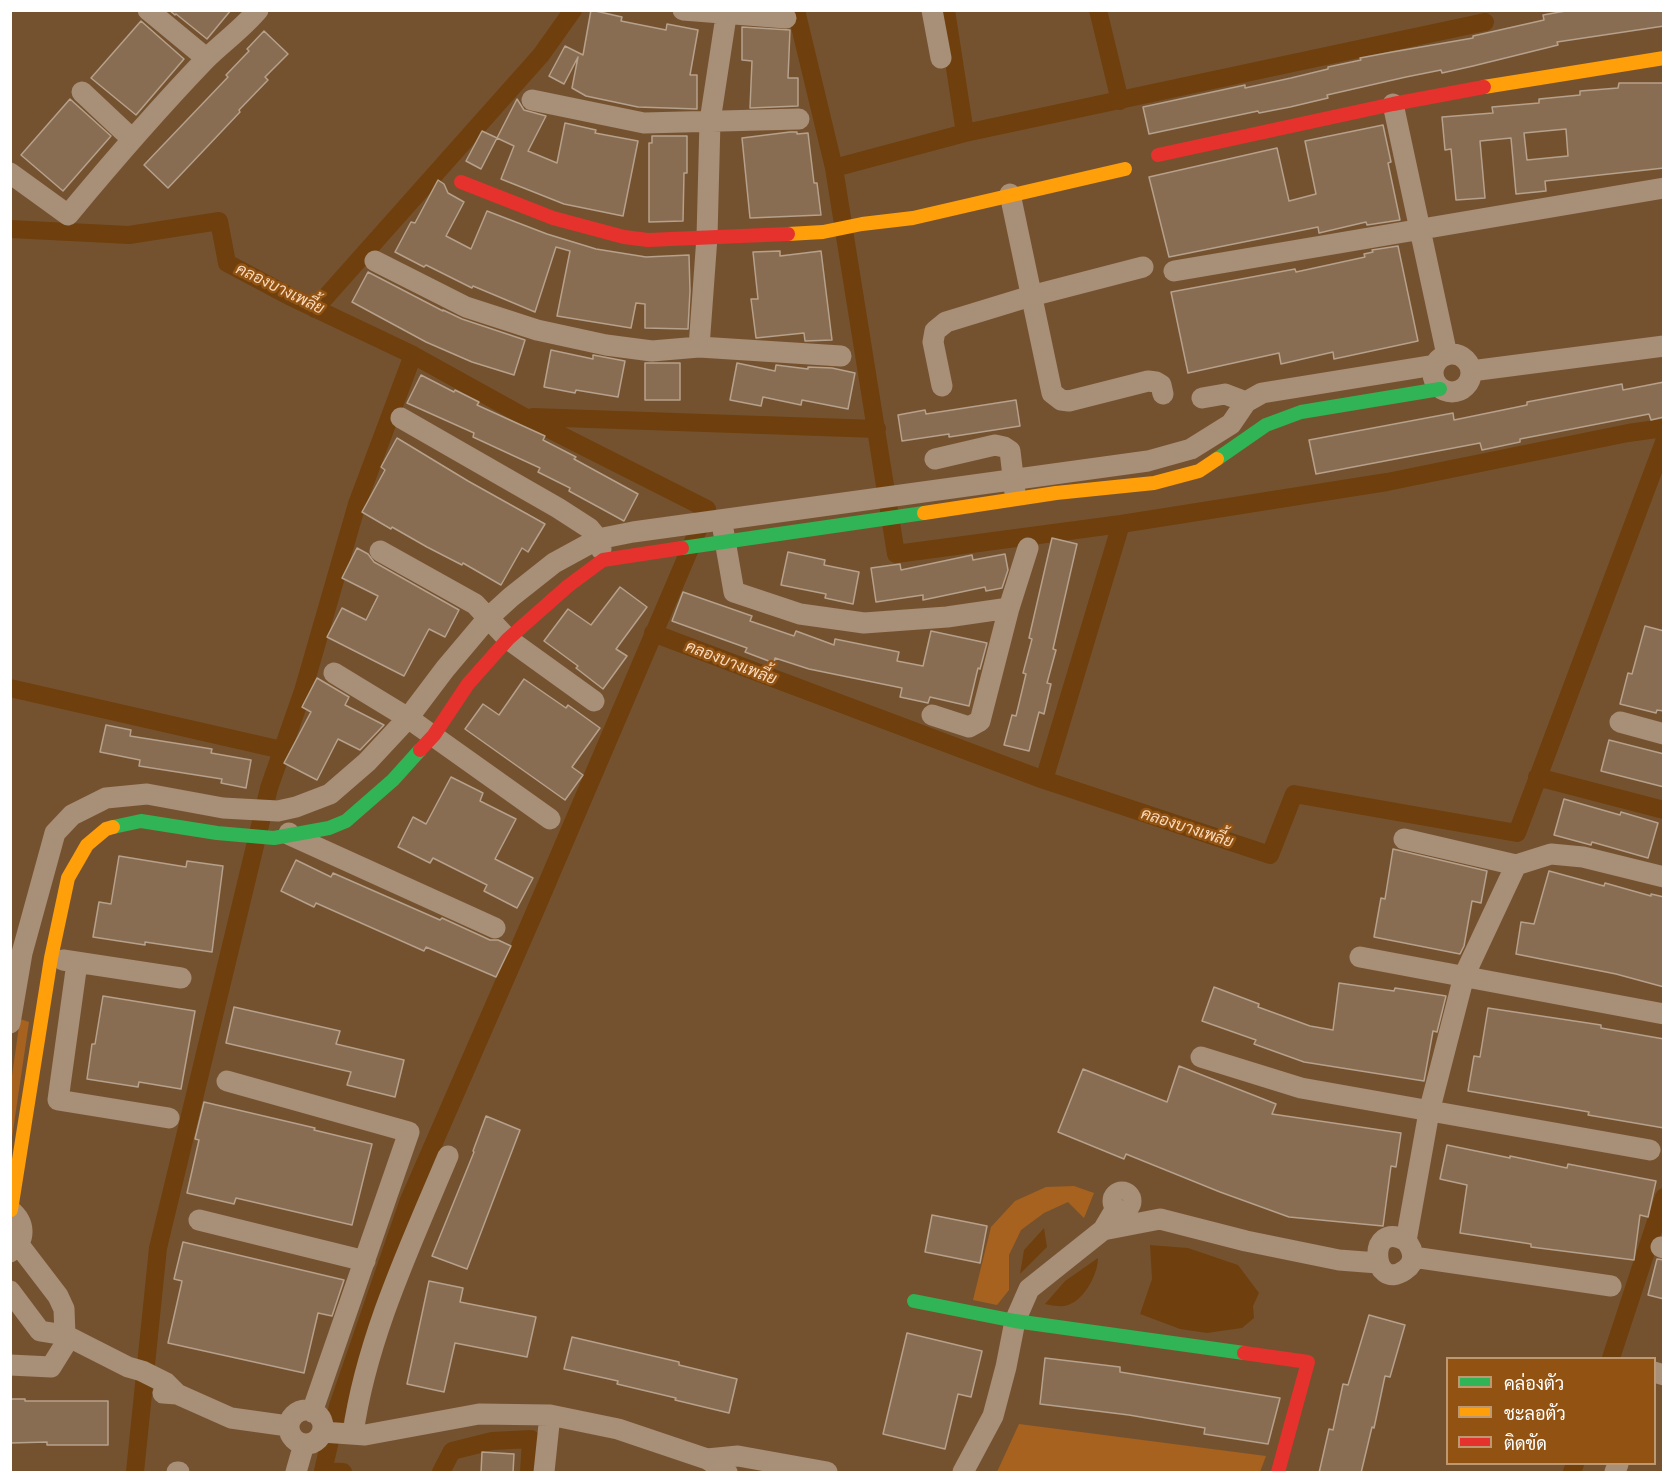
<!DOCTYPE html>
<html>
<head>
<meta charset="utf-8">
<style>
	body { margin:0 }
	#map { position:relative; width:1674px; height:1483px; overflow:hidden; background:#75522f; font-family:"Work Sans",Sarabun,sans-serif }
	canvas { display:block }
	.frame { position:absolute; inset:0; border:12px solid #fff; pointer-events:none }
	.legend { position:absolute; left:1446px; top:1357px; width:210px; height:108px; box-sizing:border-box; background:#925312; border:2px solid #be9871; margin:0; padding:8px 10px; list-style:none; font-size:18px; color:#fff }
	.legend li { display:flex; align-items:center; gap:12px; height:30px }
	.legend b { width:30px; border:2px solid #be9871 }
</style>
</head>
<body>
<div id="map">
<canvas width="1674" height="1483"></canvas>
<div class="frame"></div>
<ul class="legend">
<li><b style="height:8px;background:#30b455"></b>คล่องตัว</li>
<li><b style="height:8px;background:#ff9f0a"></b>ชะลอตัว</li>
<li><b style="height:8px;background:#e5322d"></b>ติดขัด</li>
</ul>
</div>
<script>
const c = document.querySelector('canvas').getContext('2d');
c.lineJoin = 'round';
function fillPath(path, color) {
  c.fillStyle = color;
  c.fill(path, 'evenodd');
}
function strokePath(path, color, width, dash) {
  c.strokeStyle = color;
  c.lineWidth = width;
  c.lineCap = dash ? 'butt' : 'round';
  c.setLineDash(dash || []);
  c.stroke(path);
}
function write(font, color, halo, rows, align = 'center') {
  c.font = font + ' "Work Sans",Sarabun,sans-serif';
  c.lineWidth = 5;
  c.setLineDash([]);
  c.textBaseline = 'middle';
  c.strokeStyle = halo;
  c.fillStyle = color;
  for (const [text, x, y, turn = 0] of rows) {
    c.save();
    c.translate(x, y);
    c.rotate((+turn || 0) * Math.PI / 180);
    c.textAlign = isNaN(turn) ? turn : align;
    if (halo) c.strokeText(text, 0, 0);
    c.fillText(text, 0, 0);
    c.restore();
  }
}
fillPath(new Path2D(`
	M20 1019 29 1022 11 1144V1083Z
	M1074 1186 1094 1193 1084 1218 1068 1202 1044 1213 1021 1230 1009 1255V1290L997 1305 973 1300 991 1227 1015 1201 1046 1187Z
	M1019 1424 1266 1456 1260 1472H997Z`), '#a7621f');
fillPath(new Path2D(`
	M1044 1228 1047 1247 1020 1274 1024 1250Z
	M1150 1245 1188 1248 1238 1265 1259 1293 1253 1306 1254 1318 1242 1328 1207 1333 1180 1329 1140 1314 1152 1279Z
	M1098 1258C1098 1275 1083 1303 1064 1306 1058 1307 1050 1305 1045 1304L1065 1281Z`), '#6f400e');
strokePath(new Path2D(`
	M796 10 834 168 896 554 1121 524 1387 482 1628 433 1664 428
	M946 10 965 133
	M1098 10 1120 101
	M834 168 965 133 1485 22
	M10 229 129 235 219 221 227 263 289 296 413 355 525 417 707 509 533 916 409 1200 338 1406 323 1471 343 1472
	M315 309 541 55 573 10
	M533 417 877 429
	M653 633 1044 780 1270 855 1294 794 1517 833 1664 442
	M10 688 282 750
	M1537 777 1664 810
	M1044 780 1121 524
	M1611 1358 1664 1197
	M135 1472 158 1248 269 788 303 691 357 504 413 355
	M441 1472 452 1451 492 1441 531 1439 529 1472
	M1572 1472 1575 1464`), '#6f400e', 18);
const building = new Path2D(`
	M169 10H231L207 39 176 14 175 15Z
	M591 10 622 17 621 21 666 30 667 24 698 30 690 75H697V109L638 107 586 96 572 88 578 57 564 84 549 76 565 46 583 55Z
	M1571 10H1664V26L1557 42 1558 45 1473 66 1442 73 1441 70 1406 77 1327 95 1328 98 1290 107 1259 113 1258 111 1149 134 1143 107 1245 85V88L1291 78 1328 69V67L1361 60 1360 58 1392 52 1473 38V36L1544 20 1543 15Z
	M141 21 184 59 136 115 91 78Z
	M742 27 790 30 788 78H798V106L750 108 752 61 742 60Z
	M264 31 288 54 265 77 268 80 239 110 240 112 168 188 144 165 228 77 226 75 249 51 247 49Z
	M1619 83H1664V168L1545 181 1546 191 1516 194 1511 138 1480 141 1485 198 1456 200 1451 149 1445 150 1442 117 1493 113 1492 107 1539 103V99L1580 95V91L1618 88ZM1566 129 1568 156 1527 160 1524 133Z
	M70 99 111 136 63 191 21 155Z
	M517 99 524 110 546 116 528 151 557 163 565 123 596 130 595 133 638 141 623 216 564 204 501 179 514 146 497 138Z
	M1383 125 1391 162 1388 163 1400 220 1367 225 1366 222 1319 233 1318 227 1169 257 1149 177 1277 148 1289 201 1316 194 1305 141Z
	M482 131 497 138 481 169 466 161Z
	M790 132H797V134L808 133 814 183H817L821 215 750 218 742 138Z
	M652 136H687V173H684L683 221 649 222V143H652Z
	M438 180 444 184 448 193 464 202 446 236 471 249 487 211 547 234 596 249 646 257 689 255 690 291 688 329 645 328V304L636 303 631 328 557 316 570 251 556 247 535 312 473 286 472 288 426 265 424 267 395 252 411 222 415 223Z
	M1398 246 1418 341 1334 359 1333 352 1281 364 1279 353 1188 373 1171 292 1295 269 1296 272 1365 257 1364 254 1373 252 1372 250Z
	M780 251V256L821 251 832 340 805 341 804 333 756 338 751 299H758L753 252Z
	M368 272 443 311V310L462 319 525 340 514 375 472 362 426 342 352 302Z
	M551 350 593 359V355L625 361 618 397 576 390 575 393 544 387Z
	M645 363H680V400H645Z
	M737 363 775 371 776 365 808 369V367L832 368 855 373 848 409 802 400 801 405 763 397 761 406 730 400Z
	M421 375 454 392 455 390 479 402 477 405 545 436 543 440 576 457 574 459 638 494 624 521 569 491 570 488 538 472 540 468 473 437 474 433 407 403Z
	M1664 382V417L1651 420 1649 414 1520 439V442L1482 450 1480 443 1316 474 1309 440 1453 413 1454 420 1527 405V402L1622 384 1623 390Z
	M1016 400 1020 426 949 437V434L902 441 898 415 925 410 926 414Z
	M397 438 468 481 545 524 528 552 522 548 501 585 463 563 462 565 427 547 392 527 391 529 362 512 385 470 381 467Z
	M1052 538 1077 544 1053 649 1056 650 1047 683 1051 684 1044 714 1039 712 1029 751 1004 745 1012 715 1016 716 1026 674 1023 673 1032 639 1029 638Z
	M357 548 368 554 374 562 459 610 445 637 429 629 404 676 327 637 342 608 366 620 378 596 342 578Z
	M788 552 825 560 824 565 859 572 853 604 825 598 826 594 781 585Z
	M1005 554 1008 570 1002 588 986 591 985 587 923 600V595L876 602 871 568 900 564 901 570 972 555 973 560Z
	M620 587 647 607 616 649 627 656 603 689 576 668 578 666 544 641 568 609 591 625Z
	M683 592 752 616 750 621 794 636 796 631 834 645 835 639 899 652 897 661 923 666 931 631 987 643 980 669 978 668 969 706 930 697 928 703 900 697 902 688 809 669 775 658 774 663 745 652 747 648 672 621Z
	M1645 626 1664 631V711L1657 710 1656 713 1620 704 1628 673 1632 674Z
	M317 678 349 697 345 705 384 725 360 750 338 739 317 780 284 763 311 712 302 707Z
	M524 679 566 708 568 705 600 728 572 767 583 775 565 800 465 729 483 704 499 715Z
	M106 725 131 730 130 736 212 749 211 753 251 760 246 788 221 783 222 779 139 766 140 760 100 752Z
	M1609 740 1664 754V787L1601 771Z
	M451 777 483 793 480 801 516 819 495 859 533 878 517 908 484 891 487 885 433 858 430 863 398 847 413 817 426 824Z
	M1564 799 1620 815 1621 812 1658 823 1648 858 1592 842 1591 845 1554 835Z
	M1393 849 1487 871 1481 903 1472 901 1464 946 1460 954 1374 937 1381 898 1385 899Z
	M119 856 186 867 187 861 223 866 212 952 145 942V945L93 937 99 902 111 904Z
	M296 860 331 877 333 873 440 920 442 918 490 940H498L511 946 496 977 426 947 424 951 316 903 314 907 281 891Z
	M1549 871 1604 886 1605 883 1651 896V894L1664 897V987L1616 974 1516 954 1521 922 1534 924Z
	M1339 983 1394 991 1395 988 1446 996 1437 1032 1433 1031 1424 1081 1304 1062 1254 1044 1256 1040 1202 1021 1214 987 1259 1004 1258 1007 1310 1026 1333 1030Z
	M103 996 195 1011 181 1089 139 1082 138 1087 87 1079 92 1044H95Z
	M234 1007 340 1031 336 1044 404 1060 395 1097 347 1085 351 1072 226 1043Z
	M1488 1008 1601 1025V1028L1664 1039V1128L1588 1115 1589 1112 1468 1091 1474 1056 1480 1057Z
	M1179 1066 1276 1104 1272 1114 1401 1133 1396 1167 1391 1166 1383 1226 1289 1217 1220 1192 1126 1154 1124 1159 1058 1132 1083 1069 1167 1102Z
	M204 1102 315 1128 314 1130 372 1144 352 1225 236 1198 234 1204 187 1193 199 1140 195 1139Z
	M486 1116 520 1130 467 1269 432 1256 474 1152 473 1151Z
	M1447 1145 1510 1158V1156L1567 1168 1568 1164 1656 1181 1648 1217 1640 1215 1634 1260 1531 1247V1244L1460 1233 1467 1185 1440 1179Z
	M932 1215 987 1226 980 1263 925 1252Z
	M183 1242 344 1280 332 1316 318 1313 304 1373 168 1343 182 1281 174 1279Z
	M1657 1259 1664 1260V1299L1648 1295Z
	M429 1281 463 1288 460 1302 536 1317 527 1357 455 1343 444 1392 407 1384Z
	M1369 1315 1405 1325 1390 1377 1385 1376 1374 1428 1372 1427 1361 1473H1319L1329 1429 1333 1430 1343 1384 1348 1385Z
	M907 1333 982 1351 971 1397 958 1394 945 1449 883 1434Z
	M572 1337 679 1362V1365L737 1379 729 1413 675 1400 676 1398 617 1384 618 1381 564 1369Z
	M1045 1358 1120 1367V1372L1280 1398 1268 1444 1204 1434 1205 1428 1129 1415 1040 1404Z
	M10 1399H25V1401H108V1445H47V1442L10 1443Z
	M482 1452 514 1454 513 1473H481Z`);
fillPath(building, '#886d52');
strokePath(building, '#b6a18c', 1.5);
strokePath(new Path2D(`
	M148 10 206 58
	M683 10 786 18
	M932 10 941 58
	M82 92 132 139
	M532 100 644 123 799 119
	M1393 104 1447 355
	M10 173 68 215C112 162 157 110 205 60 222 43 242 29 258 10
	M1010 194 1052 393 1061 400 1069 401 1148 381 1156 382 1161 385 1163 394
	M375 261 466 307 537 330 606 345 652 351 699 347 841 356
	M1174 271 1664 188
	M699 347 707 237 710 121 727 10
	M1433 373a19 19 0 1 1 38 0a19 19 0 1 1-38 0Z
	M1471 371 1664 346
	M942 386 933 342 935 331 946 322 1031 296 1143 267
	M1202 398 1225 394 1246 402
	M401 418 558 508 589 528 598 539 601 549
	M935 459 995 445 1004 447 1010 451 1015 493
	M723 529 734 592 800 614 864 623 947 617 1009 608
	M380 551 475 604 508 639 594 701
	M334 673 408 718 550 819
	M932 715 969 727 980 721 1009 608 1028 548
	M1620 722 1664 734
	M289 833 290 835 495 928
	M1404 839 1516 865 1551 854 1583 857 1664 877
	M1360 957 1664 1014
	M63 960 181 978
	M77 963 58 1100 169 1118
	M10 1023 22 953 55 833 72 815 106 798 147 794 223 808 278 811 296 807 330 794 367 762 408 718 445 669 488 618 511 597 554 563 598 539 633 532 1148 461 1191 449 1231 424 1246 402 1262 393 1435 365
	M1201 1057 1301 1088 1650 1150
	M227 1081 409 1132 312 1412
	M1113 1201a9 9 0 1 1 18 0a9 9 0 1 1-18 0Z
	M10 1210C25 1222 27 1240 10 1252
	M199 1220 365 1261
	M1103 1230 1160 1219 1246 1241 1339 1260 1378 1263
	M1406 1241C1366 1218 1371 1294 1405 1270 1416 1263 1414 1250 1406 1241L1429 1112 1464 976 1516 865
	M19 1245 58 1296 64 1309 65 1335
	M1661 1247 1664 1248
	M1413 1257 1611 1286
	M10 1291 40 1331 65 1335 128 1367 142 1371 166 1383 177 1394
	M10 1365 51 1367 69 1338
	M1654 1372 1664 1375
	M163 1393 177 1394 231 1418 288 1426
	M289 1427a17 17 0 1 1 34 0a17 17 0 1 1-34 0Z
	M322 1432 365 1435 479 1414 550 1415 618 1429 707 1459 727 1472
	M353 1434C366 1339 411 1244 448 1156
	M707 1459 738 1456 827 1472
	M177 1472H179
	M296 1472 304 1444
	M544 1472 550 1415
	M963 1472 993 1416 1006 1367 1015 1321 1029 1289 1103 1230 1116 1208
	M1615 1472 1618 1464`), '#a88f77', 21);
strokePath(new Path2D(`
	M1217 459 1266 425 1301 412 1440 389
	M682 548 924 513
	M113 827 141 821 217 833 274 838 329 828 346 821 393 780 420 750
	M914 1301 1015 1321 1244 1353`), '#30b455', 14);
strokePath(new Path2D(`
	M1484 87 1664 58
	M788 234 823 232 862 224 913 218 1125 169
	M924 513 1056 493 1154 483 1199 471 1217 459
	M11 1210 51 958 68 878 87 845 106 829 113 827`), '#ff9f0a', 14);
strokePath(new Path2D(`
	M1158 155 1393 104 1484 87
	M461 182 553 218 624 237 648 240 788 234
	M420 750 434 735 468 684 508 639 568 586 603 560 682 548
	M1244 1353 1308 1362 1278 1472`), '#e5322d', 14);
write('italic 16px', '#fadabc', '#925312', [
	["คลองบางเพลี้ย",280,289,26],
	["คลองบางเพลี้ย",731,663,21],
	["คลองบางเพลี้ย",1187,828,18]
]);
</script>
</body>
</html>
